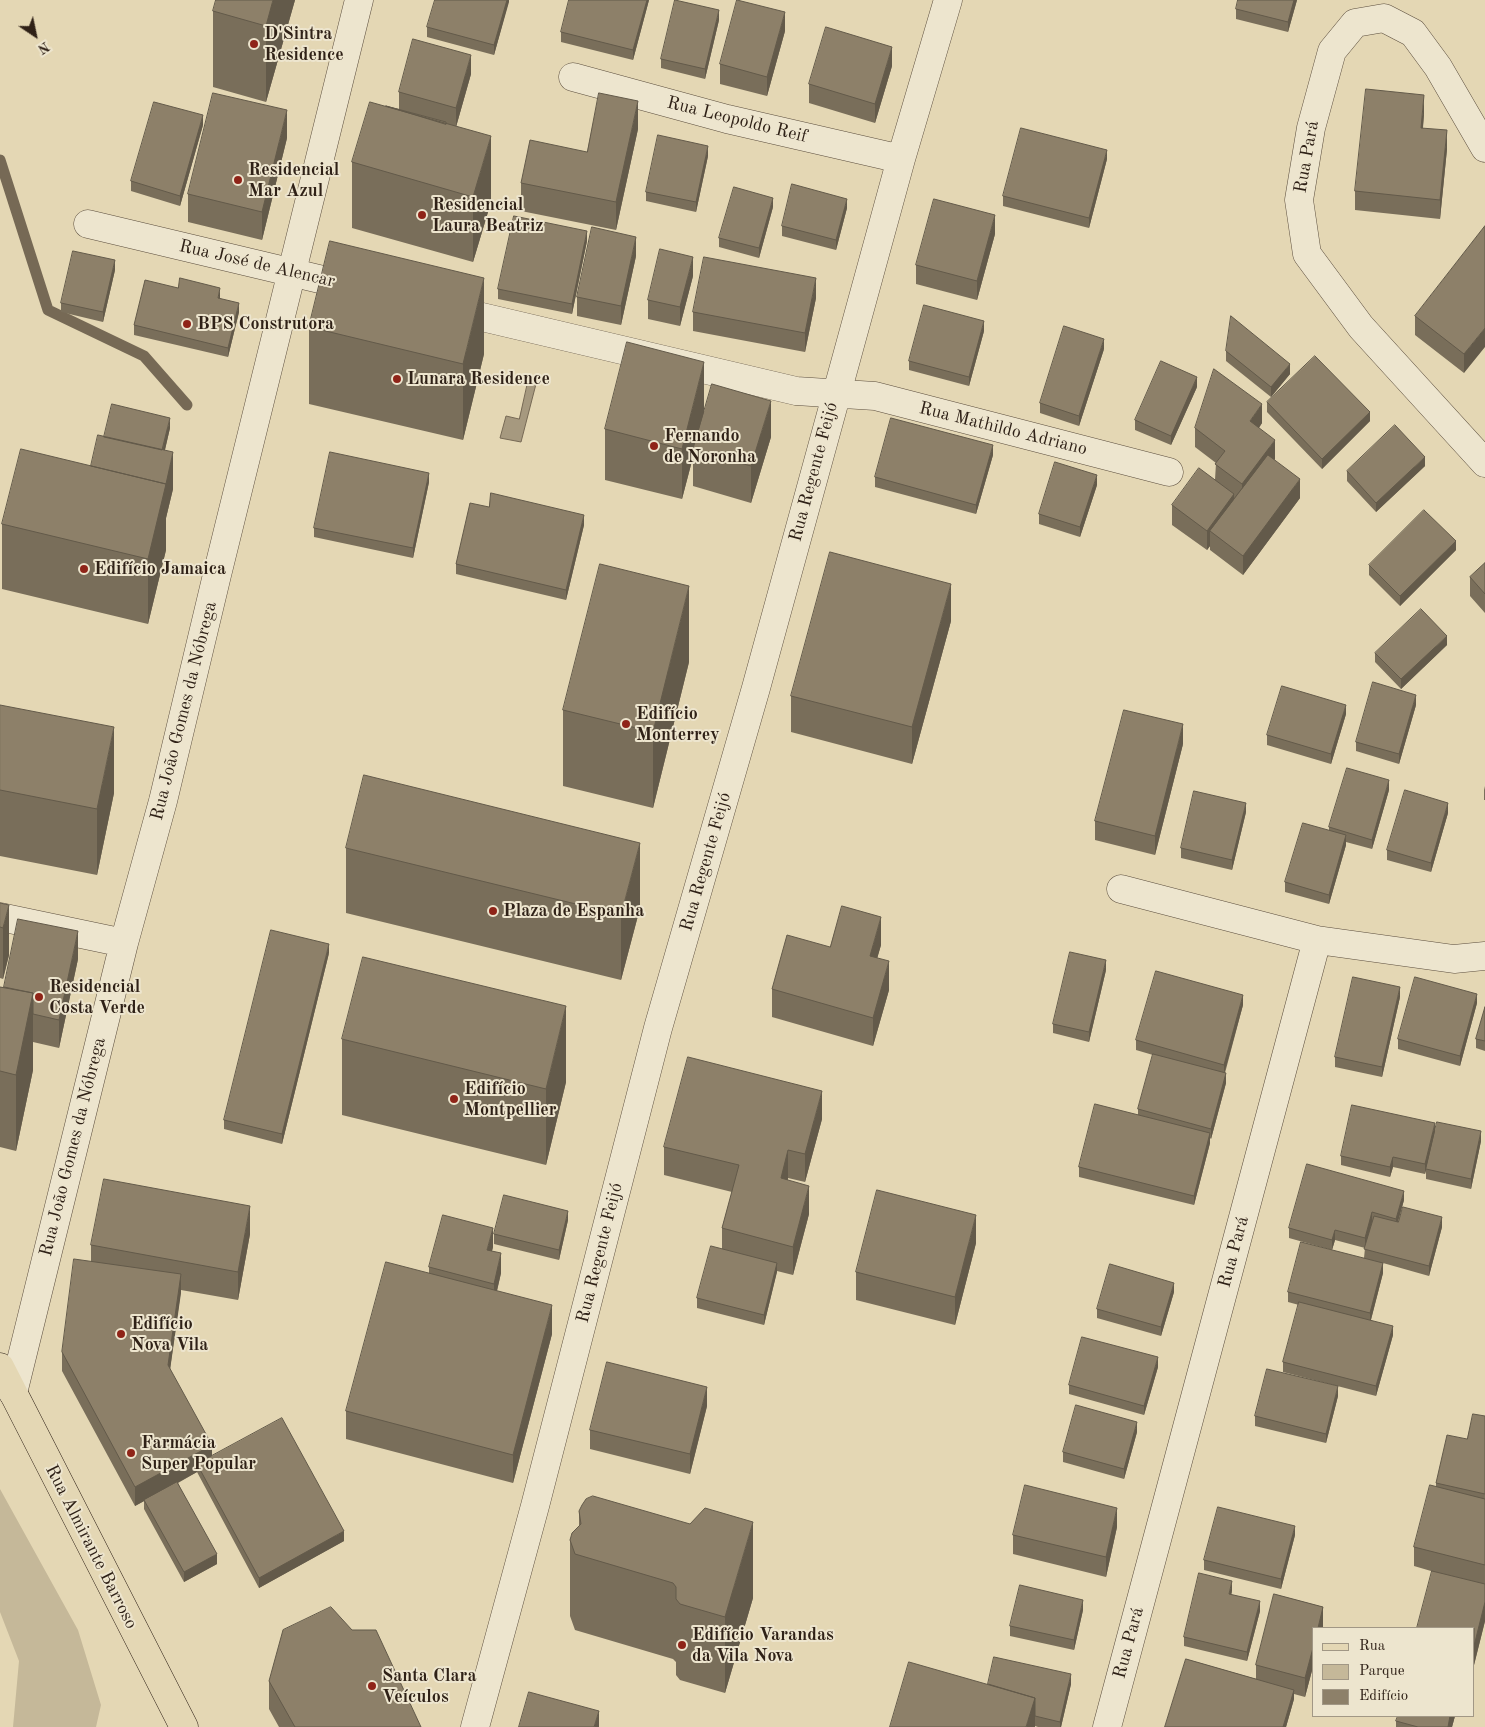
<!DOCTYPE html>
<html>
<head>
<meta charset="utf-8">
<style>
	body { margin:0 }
	#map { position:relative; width:1485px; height:1727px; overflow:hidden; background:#e4d7b4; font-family:"Old Standard TT",serif }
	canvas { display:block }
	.legend { position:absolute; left:1312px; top:1627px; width:162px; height:90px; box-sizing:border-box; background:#ede5ce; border:1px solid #a19785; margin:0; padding:6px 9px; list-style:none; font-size:15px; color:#2f2117 }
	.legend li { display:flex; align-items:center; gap:10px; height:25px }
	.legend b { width:25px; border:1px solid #a19785 }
	.north { position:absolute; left:10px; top:10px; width:50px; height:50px; -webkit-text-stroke:4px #ede5ce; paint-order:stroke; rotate:146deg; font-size:14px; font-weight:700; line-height:20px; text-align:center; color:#2f2117 }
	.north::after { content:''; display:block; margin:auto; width:18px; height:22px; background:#2f2117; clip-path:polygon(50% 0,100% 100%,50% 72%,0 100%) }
</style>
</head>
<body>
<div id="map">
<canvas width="1485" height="1727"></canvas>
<ul class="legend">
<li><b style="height:6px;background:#e4d7b4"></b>Rua</li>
<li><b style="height:14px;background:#c5b899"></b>Parque</li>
<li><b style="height:14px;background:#8d8069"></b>Edifício</li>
</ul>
<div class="north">N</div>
</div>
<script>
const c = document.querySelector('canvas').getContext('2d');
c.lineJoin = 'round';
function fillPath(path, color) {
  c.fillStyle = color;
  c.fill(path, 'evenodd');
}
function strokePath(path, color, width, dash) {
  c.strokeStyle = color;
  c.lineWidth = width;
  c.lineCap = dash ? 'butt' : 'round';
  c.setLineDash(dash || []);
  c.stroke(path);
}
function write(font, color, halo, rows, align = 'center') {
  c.font = font + ' "Old Standard TT",serif';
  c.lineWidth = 4;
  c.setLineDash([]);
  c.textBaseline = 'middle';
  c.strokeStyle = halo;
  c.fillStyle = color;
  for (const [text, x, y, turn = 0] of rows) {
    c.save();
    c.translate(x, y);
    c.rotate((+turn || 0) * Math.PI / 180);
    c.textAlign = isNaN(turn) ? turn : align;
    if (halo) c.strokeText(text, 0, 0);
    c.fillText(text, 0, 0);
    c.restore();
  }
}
fillPath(new Path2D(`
	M0 1489 78 1630 101 1705 96 1727H13L19 1661 0 1612Z`), '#c5b899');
const water = new Path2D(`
	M528 382 536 384 521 442 500 438 506 416 519 419Z`);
fillPath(water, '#a6997f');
strokePath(water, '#766955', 1);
strokePath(new Path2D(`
	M0 160 48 310 144 356 187 405`), '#766955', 11);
const minor = new Path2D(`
	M573 77 727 119 901 159
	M1485 148 1438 67 1413 33 1384 18 1355 23 1332 51 1311 128 1299 200 1307 254 1361 327 1485 463
	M88 224 357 288
	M448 309 796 391 875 396 1169 472
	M1121 889 1317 940 1454 959 1485 956
	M0 917 124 943
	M13 1393 124 943 163 801 217 575 359 0
	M475 1727 535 1506 658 1028 756 688 901 159 948 0
	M1107 1727 1317 940`);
const major = new Path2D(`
	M0 1367 184 1727`);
strokePath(minor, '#5c4e3e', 29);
strokePath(major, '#2f2117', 29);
strokePath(minor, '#ede5ce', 28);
strokePath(major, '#e4d7b4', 28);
fillPath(new Path2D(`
	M295 0 266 102 213 87V11Z
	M509 0 494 55 427 37V27Z
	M649 0 633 60 561 42V32Z
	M1297 0 1288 32 1236 19V9Z
	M719 20 705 79 661 68V59Z
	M785 31 767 96 720 84V64Z
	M892 66 875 123 809 103V84Z
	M471 74 456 127 491 202 473 262 352 228V162L386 106 399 109V92Z
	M1424 114 1423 128 1447 149 1440 219 1355 210V191Z
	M203 125 180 206 131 191V181Z
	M638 129 616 230 521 211V183Z
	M287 138 262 240 188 222V194Z
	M708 156 696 212 646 201V192Z
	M1107 159 1089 228 1003 206V196Z
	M773 207 759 258 719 247V238Z
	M847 208 836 250 782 236V226Z
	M1485 226 1464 373 1415 335V316Z
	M995 234 977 300 916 284V265Z
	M587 241 572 314 498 299V289Z
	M636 256 621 325 577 316V297Z
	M115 270 103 322 61 312V303Z
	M693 276 680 326 648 319V300Z
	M220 298 239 312 228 357 134 335V325Z
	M816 298 805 352 693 331V312Z
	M309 327 484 354 463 440 309 404Z
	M984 331 969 386 909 370V361Z
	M1104 349 1079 426 1040 413V403Z
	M1226 351 1290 374 1271 397 1226 361Z
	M1197 387 1171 445 1135 430V420Z
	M1267 402 1370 421 1322 469 1267 412Z
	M704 411 771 437 751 503 693 486V457L682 499 605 480V429Z
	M1262 423 1259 428 1275 459 1274 460 1300 498 1243 575 1210 550V546L1207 550 1172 525V505L1215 480 1216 463 1195 447V428Z
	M170 428 165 450 173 489 166 518V550L148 624 2 589V524L91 466 104 437Z
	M993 455 976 514 875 487V477Z
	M1425 466 1376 512 1347 481V471Z
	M429 482 413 558 314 537V528Z
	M1097 485 1080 537 1039 524V514Z
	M489 507 584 525 566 600 456 574V564Z
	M1456 550 1400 606 1369 575V565Z
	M1485 563V613L1470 596V577Z
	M951 621 912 764 791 732V696Z
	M1447 645 1401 689 1375 662V653Z
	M689 662 653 808 563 786V710Z
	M0 705 114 793 97 875 0 856Z
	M1416 705 1399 764 1356 751V742Z
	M1346 714 1331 764 1267 745V735Z
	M1183 744 1155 855 1095 840V821Z
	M1485 786V800H1484V790Z
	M1389 790 1372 849 1346 842V845L1329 904 1285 892V882L1329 830V827Z
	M1246 812 1232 870 1181 858V848Z
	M1448 813 1431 872 1387 860V850Z
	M346 848 640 908 621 980 346 913Z
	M0 903 9 955 3 979 0 978Z
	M881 945 877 958 889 990 873 1046 772 1017V989L830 947Z
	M329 953 282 1144 224 1129V1120Z
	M78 959 59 1048 33 1042V1070L16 1151 0 1147V987H4Z
	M1106 970 1089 1042 1053 1033V1024Z
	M1400 997 1382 1077 1335 1067V1057Z
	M1477 1003 1460 1066 1398 1049V1039Z
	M1243 1005 1225 1073 1226 1083 1211 1139 1210 1138V1143L1194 1205 1079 1177V1167L1138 1115V1109L1153 1055 1136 1050V1040Z
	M1485 1007V1051L1476 1048V1039Z
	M342 1039 566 1082 546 1165 342 1115Z
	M822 1119 805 1182 788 1178V1180L809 1214 793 1275 777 1271 764 1325 697 1308V1298L722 1249V1228L732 1192 664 1175V1147Z
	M1435 1132 1481 1141 1471 1189 1426 1179V1170L1425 1174 1393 1167 1390 1177 1341 1165V1156Z
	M1404 1200 1398 1222 1442 1227 1429 1276 1383 1263V1273L1371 1320 1393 1335 1376 1396 1283 1372V1362L1299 1305 1288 1302V1292L1364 1258 1365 1248 1335 1240 1332 1250 1289 1238V1228Z
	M568 1220 559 1260 494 1244V1234Z
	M250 1234 238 1300 181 1290 170 1369 212 1456 344 1541 259 1588 197 1472 178 1483 217 1564 184 1582 144 1509V1501L135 1506 62 1371V1352L91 1262V1245Z
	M976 1243 955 1325 856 1300V1272Z
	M493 1247 492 1251 501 1273 497 1291 552 1334 513 1483 346 1439V1411L429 1273V1267Z
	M1174 1292 1161 1336 1097 1318V1309Z
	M1158 1367 1144 1415 1069 1394V1385Z
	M1338 1396 1326 1443 1255 1426V1416Z
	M707 1406 690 1474 590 1449V1430Z
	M1485 1416V1621L1474 1665V1628L1431 1571 1414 1566V1547L1436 1487V1483L1467 1439Z
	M1137 1432 1124 1479 1063 1462V1452Z
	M579 1511 753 1598 725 1693 680 1680 676 1675V1662L673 1659 575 1630 570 1616V1540L579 1526Z
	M1117 1527 1106 1577 1013 1554V1535Z
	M1295 1535 1281 1589 1204 1570V1560Z
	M1232 1591 1231 1595 1260 1611 1247 1661 1184 1646V1637Z
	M1274 1594 1323 1607V1628H1314V1663L1305 1697 1294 1694V1699L1286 1727H1165L1186 1659 1256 1679V1665Z
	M1083 1610 1074 1650 1010 1636V1626Z
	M269 1681 421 1727H279L269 1709Z
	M988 1684H1071L1061 1727H1038L1035 1726V1727Z
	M1455 1716 1452 1727H1396V1721Z`), '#796e5a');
fillPath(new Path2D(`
	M273 0H295L266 102V26Z
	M507 0H509V2L494 55V45Z
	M647 0H649L633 60V50Z
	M1294 0H1297L1288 32V22Z
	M719 10V20L705 79V69Z
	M785 12V31L767 96V77Z
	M892 47V66L875 123V104Z
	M471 55V74L456 127V108Z
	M1424 95V114L1421 147V128Z
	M638 101V129L616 230V202Z
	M287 110V138L262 240V212Z
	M203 115V125L180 206V196Z
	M1447 130V149L1440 219V200Z
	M491 136V202L473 262V197Z
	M708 146V156L696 212V202Z
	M1107 150V159L1089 228V218Z
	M773 198V207L759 258V248Z
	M847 199V208L836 250V240Z
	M995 215V234L977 300V281Z
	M587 231V241L572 314V304Z
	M636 237V256L621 325V306Z
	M693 257V276L680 326V307Z
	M115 260V270L103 322V312Z
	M484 278V354L463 440V364Z
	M816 278V298L805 352V333Z
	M220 288V298L218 307V298Z
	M239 303V312L228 357V348Z
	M984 321V331L969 386V377Z
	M1485 328V347L1464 373V354Z
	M1104 339V349L1079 426V416Z
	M704 362V413L693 450V457L682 499V449Z
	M1290 364V374L1271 397V387Z
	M1197 377V387L1171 445V436Z
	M771 401V437L751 503V466Z
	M1262 404V423L1250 440V421Z
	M1370 412V421L1322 469V459Z
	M170 418V428L161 466V457Z
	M1275 440V459L1242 503V484Z
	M993 445V455L976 514V505Z
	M173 452V489L166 518V550L148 624V559Z
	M1425 457V466L1376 512V503Z
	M429 473V482L413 558V548Z
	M1097 475V485L1080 537V527Z
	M1300 479V498L1243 575V556Z
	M1234 494V513L1210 531V546L1207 550V531Z
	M584 515V525L566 600V590Z
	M1456 541V550L1400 606V596Z
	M951 584V621L912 764V727Z
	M689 586V662L653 808V732Z
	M1447 636V645L1401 689V679Z
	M1416 695V705L1399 764V754Z
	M1346 705V714L1331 764V754Z
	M1183 724V744L1155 855V836Z
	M114 727V793L97 875V809Z
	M1389 780V790L1372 849V840Z
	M1246 803V812L1232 870V860Z
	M1448 803V813L1431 872V863Z
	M1346 835V845L1329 904V895Z
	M640 843V908L621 980V915Z
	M9 905V955L3 979V928Z
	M881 917V945L870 984V956Z
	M78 931V959L59 1048V1020Z
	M329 944V953L282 1144V1134Z
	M1106 960V970L1089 1042V1032Z
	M889 961V990L873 1046V1018Z
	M1400 987V997L1382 1077V1067Z
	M33 993V1070L16 1151V1075Z
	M1477 994V1003L1460 1066V1056Z
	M1243 995V1005L1224 1074V1065Z
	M566 1006V1082L546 1165V1089Z
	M1226 1073V1083L1211 1139V1129Z
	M822 1091V1119L805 1182V1154Z
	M1435 1123V1133L1425 1174V1164Z
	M1481 1131V1141L1471 1189V1179Z
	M1210 1133V1143L1194 1205V1196Z
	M788 1150V1178L781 1207V1178Z
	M1393 1157V1167L1390 1177V1167Z
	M809 1186V1214L793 1275V1247Z
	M1404 1191V1200L1396 1228V1219Z
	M250 1206V1234L238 1300V1272Z
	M568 1211V1220L559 1260V1250Z
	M1372 1212V1222L1365 1248V1238Z
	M976 1215V1243L955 1325V1297Z
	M1442 1217V1227L1429 1276V1266Z
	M493 1228V1247L487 1269V1250Z
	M1335 1230V1240L1332 1250V1240Z
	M501 1253V1273L494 1303V1284Z
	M777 1263V1272L764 1325V1315Z
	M1383 1263V1273L1370 1323V1313Z
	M181 1274V1293L168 1384V1365Z
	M1174 1283V1292L1161 1336V1327Z
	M552 1305V1334L513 1483V1455Z
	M1393 1326V1335L1376 1396V1386Z
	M1158 1357V1367L1144 1415V1406Z
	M1338 1386V1396L1326 1443V1434Z
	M707 1387V1406L690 1474V1454Z
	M1137 1422V1432L1124 1479V1469Z
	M212 1445V1464H197V1472L135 1506V1487Z
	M1117 1508V1527L1106 1577V1557Z
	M753 1522V1598L725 1693V1617Z
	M1295 1526V1535L1281 1589V1579Z
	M344 1531V1541L259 1588V1578Z
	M217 1554V1564L184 1582V1572Z
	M1232 1581V1591L1229 1604V1594Z
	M1083 1600V1610L1074 1650V1640Z
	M1260 1601V1611L1247 1661V1652Z
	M1485 1602V1621L1474 1665V1646Z
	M1323 1607V1628H1318Z
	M1314 1644V1663L1305 1697V1678Z
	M1071 1674V1684L1061 1727H1060V1722Z
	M1294 1690V1699L1286 1727H1283Z
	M1035 1698V1727H1026Z
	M599 1711V1727H594Z
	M1450 1716H1455L1452 1727H1448Z`), '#635a4a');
const building = new Path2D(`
	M216 0H273L266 26 213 11Z
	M435 0H507L494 45 427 27Z
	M569 0H647L633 50 561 32Z
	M675 0 719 10 705 69 661 59Z
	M737 0 785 12 767 77 720 64Z
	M1238 0H1294L1288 22 1236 9Z
	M826 27 892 47 875 104 809 84Z
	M413 39 471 55 456 108 399 92Z
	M1366 89 1424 95 1421 128 1447 130 1440 200 1355 191Z
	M213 93 287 110 262 212 188 194Z
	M599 93 638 101 616 202 521 183 530 140 587 152Z
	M154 102 203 115 180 196 131 181Z
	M370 102 491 136 473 197 352 162Z
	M386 106 446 122V124Z
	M1021 128 1107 150 1089 218 1003 196Z
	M658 135 708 146 696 202 646 192Z
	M792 184 847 199 836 240 782 226Z
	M734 187 773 198 759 248 719 238Z
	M934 199 995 215 977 281 916 265Z
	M514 216 587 231 572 304 498 289Z
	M1485 226V328L1464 354 1415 316Z
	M592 227 636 237 621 306 577 297Z
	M330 241 484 278 463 364 309 327Z
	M660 249 693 257 680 307 648 300Z
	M73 251 115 260 103 312 61 303Z
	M704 257 816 278 805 333 693 312Z
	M180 278 220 288 218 298 239 303 228 348 134 325 145 280 178 288Z
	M924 305 984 321 969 377 909 361Z
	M1231 316 1290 364 1271 387 1226 351Z
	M1064 326 1104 339 1079 416 1040 403Z
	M627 342 704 362 682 449 605 429Z
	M1315 356 1370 412 1322 459 1267 402Z
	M1161 361 1197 377 1171 436 1135 420Z
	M1214 369 1262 404 1250 421 1275 440 1242 484 1215 464 1225 451 1195 428Z
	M712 384 771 401 751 466 693 450Z
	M112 404 170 418 162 450 104 437Z
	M891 418 993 445 976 505 875 477Z
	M1395 425 1425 457 1376 503 1347 471Z
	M98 435 173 452 166 484 91 466Z
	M21 449 166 484 148 559 2 524Z
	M330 452 429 473 413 548 314 528Z
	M1268 455 1300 479 1243 556 1210 531Z
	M1055 462 1097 475 1080 527 1039 514Z
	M1199 468 1234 494 1207 531 1172 505Z
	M491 493 584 515 566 590 456 564 470 503 489 507Z
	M1424 510 1456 541 1400 596 1369 565Z
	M830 552 951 584 912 727 791 696Z
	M1485 563V594L1470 577Z
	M600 564 689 586 653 732 563 710Z
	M1421 609 1447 636 1401 679 1375 653Z
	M1373 682 1416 695 1399 754 1356 742Z
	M1282 686 1346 705 1331 754 1267 735Z
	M0 705 114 727 97 809 0 790Z
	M1124 710 1183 724 1155 836 1095 821Z
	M1347 768 1389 780 1372 840 1329 827Z
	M364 775 640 843 621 915 346 848Z
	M1405 790 1448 803 1431 863 1387 850Z
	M1194 791 1246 803 1232 860 1181 848Z
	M1303 823 1346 835 1329 895 1285 882Z
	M0 903 9 905 3 928 0 927Z
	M842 906 881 917 870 956 889 961 873 1018 772 989 787 935 830 947Z
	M18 919 78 931 59 1020 33 1014V993L4 987Z
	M271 930 329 944 282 1134 224 1120Z
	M1070 952 1106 960 1089 1032 1053 1024Z
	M363 957 566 1006 546 1089 342 1039Z
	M1156 971 1243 995 1224 1065 1136 1040Z
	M1353 977 1400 987 1382 1067 1335 1057Z
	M1415 977 1477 994 1460 1056 1398 1039Z
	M0 987 33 993 16 1075 0 1071Z
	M1485 1007V1041L1476 1039Z
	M1153 1054 1226 1073 1211 1129 1138 1109Z
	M688 1057 822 1091 805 1154 788 1150 781 1178 809 1186 793 1247 722 1228 739 1165 664 1147Z
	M1095 1104 1210 1133 1194 1196 1079 1167Z
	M1352 1105 1435 1123 1425 1164 1393 1157 1390 1167 1341 1156Z
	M1437 1122 1481 1131 1471 1179 1426 1169Z
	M1307 1164 1404 1191 1396 1219 1372 1212 1365 1238 1335 1230 1332 1240 1289 1228Z
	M104 1179 250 1206 238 1272 91 1245Z
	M877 1190 976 1215 955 1297 856 1272Z
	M504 1195 568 1211 559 1250 494 1234Z
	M1403 1207 1442 1217 1429 1266 1364 1249 1374 1216 1398 1222Z
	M443 1215 493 1228 487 1250 501 1253 494 1284 429 1267Z
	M1301 1242 1383 1263 1370 1313 1288 1292Z
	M711 1246 777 1263 764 1315 697 1298Z
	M74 1259 181 1274 168 1365 212 1445 135 1487 62 1352Z
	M386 1262 552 1305 513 1455 346 1411Z
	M1110 1264 1174 1283 1161 1327 1097 1309Z
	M1299 1302 1393 1326 1376 1386 1283 1362Z
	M1082 1337 1158 1357 1144 1406 1069 1385Z
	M607 1362 707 1387 690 1454 590 1430Z
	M1267 1369 1338 1386 1326 1434 1255 1416Z
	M1076 1405 1137 1422 1124 1469 1063 1452Z
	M1473 1414 1485 1416V1494L1436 1483 1447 1435 1467 1439Z
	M282 1418 344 1531 259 1578 197 1464Z
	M177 1482 217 1554 184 1572 144 1500Z
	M1025 1485 1117 1508 1106 1557 1013 1535Z
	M1430 1485 1485 1499V1565L1414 1547Z
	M593 1496 690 1524 705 1508 753 1522 725 1617 680 1604 676 1599V1587L673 1583 575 1554 570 1540 572 1533 581 1524 579 1511 582 1505 586 1499Z
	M1218 1507 1295 1526 1281 1579 1204 1560Z
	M1432 1571 1485 1584V1602L1474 1646V1628H1417Z
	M1199 1573 1232 1581 1229 1594 1260 1601 1247 1652 1184 1637Z
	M1020 1585 1083 1600 1074 1640 1010 1626Z
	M1274 1594 1323 1607 1318 1628H1314V1644L1305 1678 1256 1665Z
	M331 1607 352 1630H376L421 1727H295L269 1681 283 1630Z
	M994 1657 1071 1674 1060 1722 1035 1716V1698L988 1684Z
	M1186 1659 1294 1690 1283 1727H1165Z
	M909 1662 1035 1698 1026 1727H890Z
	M529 1692 599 1711 594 1727H519Z
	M1398 1716H1450L1448 1727H1418L1396 1721Z`);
fillPath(building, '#8d8069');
strokePath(building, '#635a4a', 1);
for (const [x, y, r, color] of [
	[254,44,5,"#8f2418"],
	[238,180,5,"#8f2418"],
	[422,215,5,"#8f2418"],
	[187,324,5,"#8f2418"],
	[397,379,5,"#8f2418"],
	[654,446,5,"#8f2418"],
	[84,569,5,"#8f2418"],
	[626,724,5,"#8f2418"],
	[493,911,5,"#8f2418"],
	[39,997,5,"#8f2418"],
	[454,1099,5,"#8f2418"],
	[121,1334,5,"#8f2418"],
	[131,1453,5,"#8f2418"],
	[682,1645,5,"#8f2418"],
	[372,1686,5,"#8f2418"]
]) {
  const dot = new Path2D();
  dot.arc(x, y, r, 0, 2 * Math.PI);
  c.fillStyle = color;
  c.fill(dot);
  strokePath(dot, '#ede5ce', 2);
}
write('bold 18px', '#2f2117', '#ede5ce', [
	["D'Sintra",264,34],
	["Residence",264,55],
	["Residencial",248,170],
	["Mar Azul",248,191],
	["Residencial",432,205],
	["Laura Beatriz",432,226],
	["BPS Construtora",197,324],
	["Lunara Residence",407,379],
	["Fernando",664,436],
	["de Noronha",664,457],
	["Edifício Jamaica",94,569],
	["Edifício",636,714],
	["Monterrey",636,735],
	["Plaza de Espanha",503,911],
	["Residencial",49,987],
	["Costa Verde",49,1008],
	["Edifício",464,1089],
	["Montpellier",464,1110],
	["Edifício",131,1324],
	["Nova Vila",131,1345],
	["Farmácia",141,1443],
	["Super Popular",141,1464],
	["Edifício Varandas",692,1635],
	["da Vila Nova",692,1656],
	["Santa Clara",382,1676],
	["Veículos",382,1697]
], 'left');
write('18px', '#2f2117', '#ede5ce', [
	["Rua Leopoldo Reif",737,120,14],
	["Rua Pará",1307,157,-80],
	["Rua José de Alencar",257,264,13],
	["Rua Mathildo Adriano",1003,429,14],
	["Rua Regente Feijó",814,472,-75],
	["Rua João Gomes da Nóbrega",184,711,-76],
	["Rua Regente Feijó",706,862,-74],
	["Rua João Gomes da Nóbrega",73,1147,-76],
	["Rua Pará",1234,1252,-75],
	["Rua Regente Feijó",600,1253,-76],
	["Rua Almirante Barroso",91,1547,63],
	["Rua Pará",1129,1643,-75]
]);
</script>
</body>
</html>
